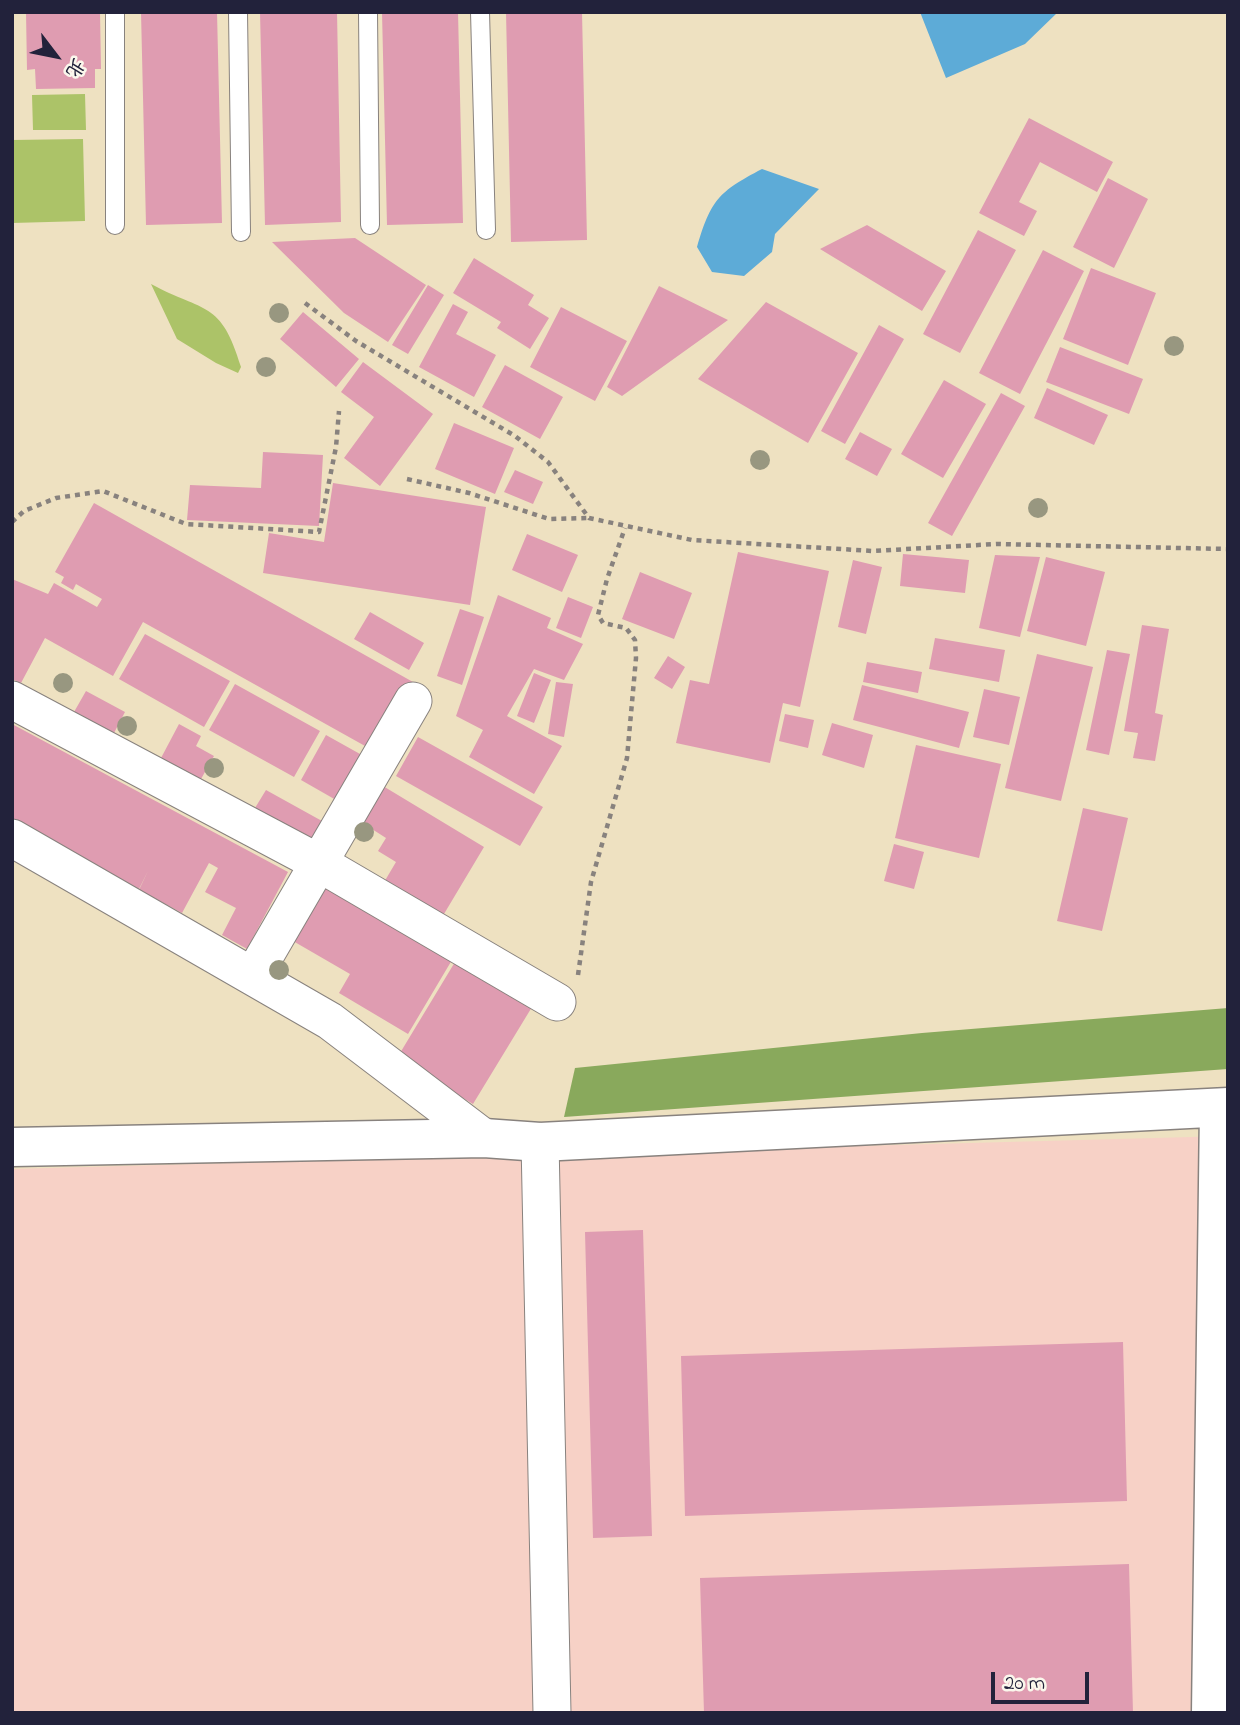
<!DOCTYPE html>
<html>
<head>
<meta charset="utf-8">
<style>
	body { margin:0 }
	#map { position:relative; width:1240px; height:1725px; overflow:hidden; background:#eee1c1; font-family:"Indie Flower","LXGW WenKai TC",sans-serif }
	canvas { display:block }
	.frame { position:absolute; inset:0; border:14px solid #22223b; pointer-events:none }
	.north { position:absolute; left:21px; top:21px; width:70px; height:70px; -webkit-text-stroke:5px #fbf7ec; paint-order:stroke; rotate:122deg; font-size:19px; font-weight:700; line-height:28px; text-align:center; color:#22223b }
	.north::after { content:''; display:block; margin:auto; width:24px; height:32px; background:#22223b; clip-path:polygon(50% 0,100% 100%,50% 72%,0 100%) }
	.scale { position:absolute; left:991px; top:1672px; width:98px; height:32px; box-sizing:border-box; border:4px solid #22223b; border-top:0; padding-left:9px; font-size:21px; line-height:24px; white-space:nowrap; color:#22223b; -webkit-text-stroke:5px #fbf7ec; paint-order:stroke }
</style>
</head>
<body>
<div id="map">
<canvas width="1240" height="1725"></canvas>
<div class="frame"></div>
<div class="north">北</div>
<div class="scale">20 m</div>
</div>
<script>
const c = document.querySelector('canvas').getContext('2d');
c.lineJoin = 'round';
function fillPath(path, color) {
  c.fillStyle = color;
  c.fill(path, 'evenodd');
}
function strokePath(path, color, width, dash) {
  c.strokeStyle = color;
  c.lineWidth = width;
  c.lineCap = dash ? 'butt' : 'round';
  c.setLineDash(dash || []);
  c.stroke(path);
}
fillPath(new Path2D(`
	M1228 1136V1713H12V1169Z`), '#f7d1c6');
fillPath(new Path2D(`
	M85 94 86 130H33L32 95Z
	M83 139 85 221 12 223V140Z
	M151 284C205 313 221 300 241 367L238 373 216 363 177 339Z`), '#acc368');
fillPath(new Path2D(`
	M1228 1008V1069L564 1117 575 1068 922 1033Z`), '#89a95c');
fillPath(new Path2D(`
	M920 12H1058L1025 44 946 78Z
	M762 169 819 189 775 234 772 252 744 276 712 272 697 247C711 200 718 192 762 169Z`), '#5dabd7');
fillPath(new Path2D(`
	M26 12H100L101 69H95V88L36 89 35 69 27 70Z
	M141 12H217L222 223 146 225Z
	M260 12H337L341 222 265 225Z
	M382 12H458L463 223 387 225Z
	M506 12H582L587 240 511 242Z
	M1029 118 1113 162 1097 192 1040 162 1019 202 1037 211 1024 236 979 213Z
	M1108 178 1148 199 1114 268 1073 247Z
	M867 225 946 271 922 311 820 249Z
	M978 230 1016 250 960 353 923 334Z
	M355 238 426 285 388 342 344 313 272 242Z
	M1043 250 1084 271 1020 394 979 373Z
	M474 258 534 295 528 305 549 318 530 349 497 328 501 322 453 293Z
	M1091 268 1156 293 1128 365 1063 339Z
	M428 285 444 295 408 354 392 345Z
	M659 286 728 320 622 396 607 387Z
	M766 302 858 353 808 443 698 379Z
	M453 304 468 312 456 334 496 355 474 397 419 367Z
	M561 307 627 341 595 401 530 367Z
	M303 312 359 359 336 387 280 339Z
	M879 325 904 339 845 444 821 431Z
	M1060 347 1143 379 1129 414 1046 382Z
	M363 362 433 414 380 486 344 458 374 417 341 392Z
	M505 365 563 397 540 439 482 407Z
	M944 380 986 404 943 478 901 454Z
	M1047 388 1108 415 1094 445 1034 418Z
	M1001 393 1025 406 952 536 928 523Z
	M454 423 514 448 495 494 435 469Z
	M860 432 892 449 877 476 845 459Z
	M263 452 323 455 319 526 187 520 190 485 261 488Z
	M515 470 543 482 533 504 504 492Z
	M333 483 486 507 470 605 263 573 269 533 324 542Z
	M94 503 413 682 374 751 143 622 113 676 45 638 21 683 12 679V579L48 594 54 583 97 607 102 599 76 584 73 590 61 583 64 577 55 572Z
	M527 534 578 555 562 592 512 570Z
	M738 552 829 571 800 707 783 703 770 763 676 743 690 680 709 684Z
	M903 554 969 560 965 593 900 586Z
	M995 555 1040 557 1020 637 979 628Z
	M1046 557 1105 572 1086 646 1027 631Z
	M853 560 882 567 866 634 838 627Z
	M640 572 692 593 674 639 622 619Z
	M498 595 551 618 547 628 583 644 564 680 534 669 507 716 562 746 534 794 469 757 483 730 456 716Z
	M568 597 593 607 581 638 556 628Z
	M460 609 484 617 462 685 437 676Z
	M370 612 424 643 409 670 354 639Z
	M1142 625 1169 629 1155 713 1163 715 1155 761 1133 758 1138 733 1124 731Z
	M145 634 230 681 204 727 119 679Z
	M935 638 1005 650 999 682 929 669Z
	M1107 650 1130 654 1109 755 1086 750Z
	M1037 654 1093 667 1061 801 1005 788Z
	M668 656 685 667 672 689 654 678Z
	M867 662 922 672 918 693 863 682Z
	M534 673 551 680 534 723 517 716Z
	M556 682 573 684 564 737 548 734Z
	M235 684 320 731 294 777 209 730Z
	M862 685 969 712 959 748 853 720Z
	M984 689 1020 697 1009 745 973 737Z
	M86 691 125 712 114 733 74 712Z
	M785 714 814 720 808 748 779 741Z
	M832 723 873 735 864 768 822 755Z
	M12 724 288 872 247 949 222 935 236 908 205 892 218 868 209 863 182 913 139 890 148 871 138 891 12 823Z
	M179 724 201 736 196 746 214 756 201 779 161 758Z
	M326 735 369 759 343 804 301 780Z
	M418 737 543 807 520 846 396 776Z
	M916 745 1001 764 979 858 895 838Z
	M383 786 484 847 438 924 380 889 396 862 378 851 386 838 361 822Z
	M266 790 331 826 320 845 255 808Z
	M1083 808 1128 818 1102 931 1057 921Z
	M894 844 924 852 914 889 884 881Z
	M326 886 452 960 408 1034 339 993 350 974 293 941Z
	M455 962 532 1007 473 1104 397 1058Z
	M643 1230 652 1536 593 1538 585 1232Z
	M1123 1342 1127 1501 685 1516 681 1356Z
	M1129 1564 1133 1713H704L700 1578Z`), '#df9cb1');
const lane = new Path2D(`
	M115 12V225
	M238 12 241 232
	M368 12 370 225
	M480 12 486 230`);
const street = new Path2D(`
	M12 700 319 863 557 1002
	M12 838 330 1021 484 1138
	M253 976 413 701
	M540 1142 552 1713`);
const secondary = new Path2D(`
	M12 1147 484 1138 540 1142 1228 1107
	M1211 1713 1219 1108`);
strokePath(lane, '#88827e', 20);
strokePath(street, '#88827e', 39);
strokePath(secondary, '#88827e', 41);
strokePath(new Path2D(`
	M305 303 356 341 515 436 548 462 589 518 692 540 873 551 996 544 1228 549
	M407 479 469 493 549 519 588 518
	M12 522 24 511 56 498 103 491 186 524 319 532 336 447 339 411
	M578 975 591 882 627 758 636 658 635 640 626 628 603 623 598 615 607 579 625 528`), '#88827e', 4.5, [5, 5]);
strokePath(lane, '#fff', 18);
strokePath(street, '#fff', 37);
strokePath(secondary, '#fff', 38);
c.fillStyle = '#989780';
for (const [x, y] of [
	[279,313],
	[1174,346],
	[266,367],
	[760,460],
	[1038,508],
	[63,683],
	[127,726],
	[214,768],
	[364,832],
	[279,970]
]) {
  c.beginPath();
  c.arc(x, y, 10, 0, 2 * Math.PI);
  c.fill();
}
</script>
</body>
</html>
